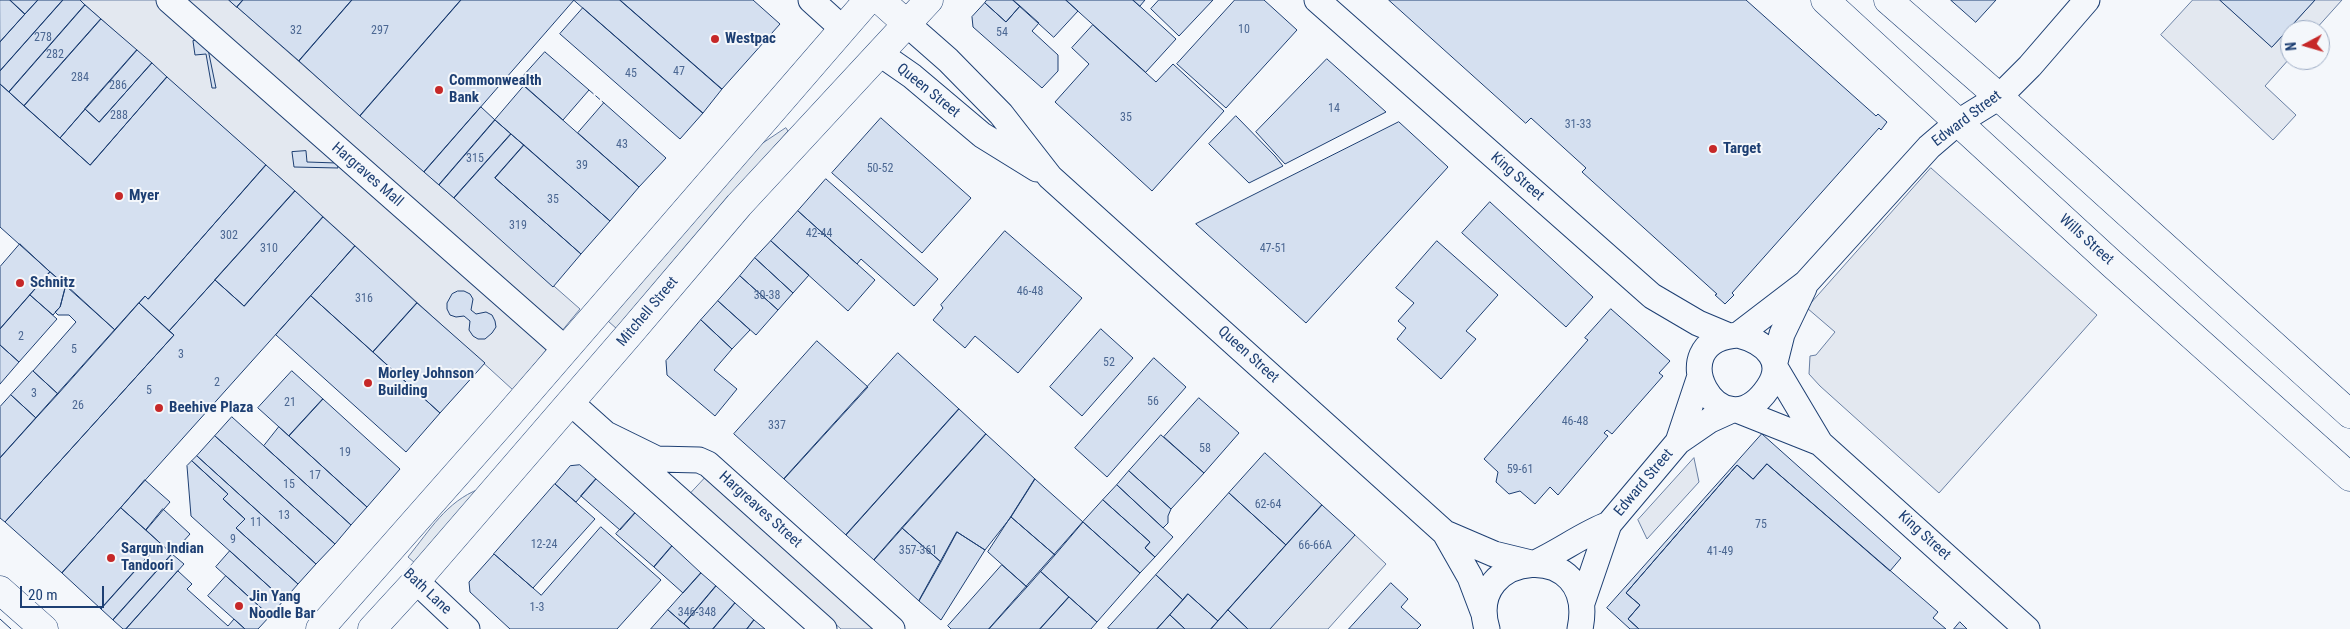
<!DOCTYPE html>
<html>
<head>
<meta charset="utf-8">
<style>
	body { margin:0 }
	#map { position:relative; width:2350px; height:629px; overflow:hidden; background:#f4f7fb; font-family:"Roboto Condensed",sans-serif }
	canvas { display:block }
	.north { position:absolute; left:2280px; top:20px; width:50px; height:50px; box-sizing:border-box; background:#f4f7fb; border:1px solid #9eadc5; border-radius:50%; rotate:264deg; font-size:14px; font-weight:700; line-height:20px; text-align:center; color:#1d3f73 }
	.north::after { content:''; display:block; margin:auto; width:18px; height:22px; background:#c62828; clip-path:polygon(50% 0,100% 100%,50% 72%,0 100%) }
	.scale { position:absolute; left:20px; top:586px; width:84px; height:22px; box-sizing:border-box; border:2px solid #1d3f73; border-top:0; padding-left:6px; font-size:15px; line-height:18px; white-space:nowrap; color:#1d3f73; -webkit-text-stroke:4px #f4f7fb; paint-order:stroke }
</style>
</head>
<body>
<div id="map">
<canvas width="2350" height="629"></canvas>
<div class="north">N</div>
<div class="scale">20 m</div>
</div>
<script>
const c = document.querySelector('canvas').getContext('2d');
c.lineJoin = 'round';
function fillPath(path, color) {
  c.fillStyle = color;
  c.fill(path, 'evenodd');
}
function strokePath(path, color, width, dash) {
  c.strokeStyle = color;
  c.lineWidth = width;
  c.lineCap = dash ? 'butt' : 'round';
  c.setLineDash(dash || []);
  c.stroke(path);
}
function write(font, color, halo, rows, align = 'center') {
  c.font = font + ' "Roboto Condensed",sans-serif';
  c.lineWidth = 4;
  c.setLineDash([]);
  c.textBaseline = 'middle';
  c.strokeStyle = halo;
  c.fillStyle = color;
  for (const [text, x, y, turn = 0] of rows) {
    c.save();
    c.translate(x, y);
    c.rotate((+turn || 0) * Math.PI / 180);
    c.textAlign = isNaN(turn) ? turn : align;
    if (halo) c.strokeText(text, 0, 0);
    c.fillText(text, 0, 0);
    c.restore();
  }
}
const green = new Path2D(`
	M786 128 788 131 689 243 617 329 608 321 757 147Z
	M479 489 415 563 408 557C430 530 446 502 479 489Z`);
fillPath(green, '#e3e9f0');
strokePath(green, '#687fa3', 1);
const parking = new Path2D(`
	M80 0H229L580 309 513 390 295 191Z
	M2193 0H2220L2272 47 2315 0H2342L2315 30H2290V58L2265 86 2296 115 2273 140 2161 35Z
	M1931 168 2097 315 1939 493 1820 386 1809 374 1810 356 1816 355 1835 332 1807 308Z
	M1694 458 1699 482 1647 539 1638 520Z
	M705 478 874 629H841L690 494Z
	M1355 535 1386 564 1328 629H1270Z`);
fillPath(parking, '#e3e8f0');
strokePath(parking, '#687fa3', 1);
const building = new Path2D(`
	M0 0H10L25 14 0 42Z
	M10 0H38L25 14Z
	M38 0H63L0 71V42Z
	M63 0H80L85 5 9 92 0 84V71Z
	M229 0H243L237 7Z
	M243 0H352L299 61 237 7Z
	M352 0H461L360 116 299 61Z
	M461 0H574L424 172 360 116Z
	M574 0H620L722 89 703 113Z
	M620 0H753L780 24 722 89Z
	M987 0H1013L1020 6 1006 22 985 3Z
	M1013 0H1066L1078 11 1054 37Z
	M1066 0H1133L1176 39 1146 72Z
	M1133 0H1145L1140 6Z
	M1159 0H1213L1179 36 1151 9Z
	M1235 0H1264L1297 30 1226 108 1177 64Z
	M1389 0H1746L1876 116 1878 114 1887 122 1881 130 1879 128 1732 293 1734 295 1725 304 1715 295 1717 294 1582 172 1586 168 1531 118 1526 123Z
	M1951 0H1996L1976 22Z
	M2220 0H2315L2272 47Z
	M985 3 1006 22 1020 6 1039 23 1032 31 1058 55V71L1042 88 973 27 972 17Z
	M85 5 101 19 24 106 9 92Z
	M583 8 703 113 680 139 560 34Z
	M101 19 137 50 60 138 24 106Z
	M1093 25 1156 82 1173 64 1224 111 1152 191 1055 102 1089 64 1072 48Z
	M207 39 209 54 216 88H212L206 54 195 55 193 41Z
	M137 50 152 63 99 122 85 109Z
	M545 52 589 90 563 120 519 81Z
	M1327 59 1386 112 1285 164 1256 132Z
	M152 63 167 77 90 165 60 138 85 109 99 122Z
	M167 77 266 165 148 299 145 296 115 330 0 227V84L90 165Z
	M524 86 639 187 610 221 495 120Z
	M604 103 666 158 639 187 578 133Z
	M481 107 495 120 439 185 424 172Z
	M1236 116 1275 156 1283 166 1249 183 1209 144Z
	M881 118 971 198 922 253 832 173Z
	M495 120 511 134 454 198 439 185Z
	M1399 122 1448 167 1306 323 1196 224Z
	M511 134 524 145 495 178 581 254 553 287 454 198Z
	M524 145 610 221 581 254 495 178Z
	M306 151 307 162 337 163 338 168 294 167 292 152Z
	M266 165 295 191 169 331 139 303 145 296 148 299Z
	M826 179 938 279 914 306 861 259 857 264 798 211Z
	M295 191 323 217 244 306 215 280Z
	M1490 202 1593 297 1566 327 1462 233Z
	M798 211 875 280 848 311 771 241Z
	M323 217 355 246 62 573 5 522 174 335 169 331 215 280 244 306Z
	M1005 231 1082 298 1018 373 975 336 965 348 933 320 943 308 941 305Z
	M771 241 809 275 793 293 755 258Z
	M1437 241 1498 295 1466 331 1476 339 1441 379 1397 339 1406 328 1398 321 1414 303 1396 288Z
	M20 244 50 272 0 329V267Z
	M355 246 417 303 373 352 311 296Z
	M755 258 793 293 778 310 740 276Z
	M50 272 66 285 60 307 53 315 30 295Z
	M740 276 778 310 756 335 718 301Z
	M66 285 115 330 58 394 33 371 76 322 69 315H58L55 312 60 307Z
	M458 291H464L470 294 473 299 471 310 476 314 486 312 492 315 495 321 496 327 492 333 485 339H478L473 336 469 330 470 321 464 316 456 317 450 315 447 309V303L452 294Z
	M30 295 57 319 19 362 0 345V329Z
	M311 296 440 413 406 452 276 335Z
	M718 301 750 330 732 349 701 320Z
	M139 303 174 335 5 522 0 518V458Z
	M417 303 485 363 440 413 373 352Z
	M1611 309 1670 361 1659 373 1663 376 1612 434 1607 430 1604 433 1608 436 1558 495 1550 487 1535 504 1520 491 1509 494 1496 482 1498 472 1484 459 1588 340 1585 338Z
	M701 320 732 349 714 370 737 389 715 416 667 375 666 361Z
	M1101 329 1133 358 1082 416 1050 387Z
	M817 341 868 387 784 479 734 434Z
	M0 345 19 362 0 384Z
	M898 353 959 409 846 535 784 479Z
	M1154 358 1186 387 1107 477 1075 448Z
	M33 371 58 394 36 418 11 395Z
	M292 371 323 399 289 436 258 408Z
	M11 395 36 418 0 458V407Z
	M1199 398 1239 433 1204 473 1164 437Z
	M323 399 400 469 367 507 289 436Z
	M959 409 986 434 874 560 846 535Z
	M232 417 351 525 335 544 215 436Z
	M279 427 367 507 351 525 264 446Z
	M986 434 1035 479 1011 517 985 550 957 532 941 562 902 528Z
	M1762 434 1901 558 1890 571 1767 464 1753 479 1737 465 1626 593 1640 605 1628 619 1639 629H1630L1607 608Z
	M1161 435 1204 473 1171 509 1129 471Z
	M215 436 335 544 316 564 197 456Z
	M1265 453 1322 505 1286 545 1229 493Z
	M197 456 316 564 298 584 236 528 245 519 223 499 228 494 192 461Z
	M192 461 228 494 223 499 245 519 236 528 298 584 284 600 191 516 187 466Z
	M1767 464 1938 612 1933 618 1946 629H1639L1628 619 1640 605 1626 593 1737 465 1753 479Z
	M580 465 596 479 576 502 555 484 570 466Z
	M1129 471 1171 509 1168 516V523L1163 528 1117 485Z
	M596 479 635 513 620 530 581 496Z
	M1035 479 1083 522 1055 555 1011 517Z
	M145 480 170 502 146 530 121 508Z
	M555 484 595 519 533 588 494 554Z
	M1117 485 1173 537 1155 557 1145 548 1150 542 1103 500Z
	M1229 493 1286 545 1218 621 1188 594 1183 600 1156 575Z
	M1103 500 1150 542 1145 548 1155 557 1140 573 1083 522Z
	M1322 505 1355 535 1270 629H1248L1228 610Z
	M121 508 160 543 101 609 62 573Z
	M163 509 190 534 172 554 146 530Z
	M635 513 672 546 654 567 616 534Z
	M1011 517 1055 555 1027 587 988 552Z
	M1083 522 1140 573 1097 622 1040 571Z
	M601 527 661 580 617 629H510L470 592 469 582 494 554 541 595Z
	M902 528 941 562 919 601 874 560Z
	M957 532 985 550 941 620 919 601Z
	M160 543 172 554 113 620 101 609Z
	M672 546 701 573 683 593 654 567Z
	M230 551 284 600 270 616 216 567Z
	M172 554 184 564 126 629H123L113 620Z
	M1002 565 1027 587 989 629H951L948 626Z
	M178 571 192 584 187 589 228 626 234 619 245 629H126Z
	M1040 571 1069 597 1040 629H989Z
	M701 573 716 586 684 624 668 610Z
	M1156 575 1183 600 1157 629H1110L1108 628Z
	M226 576 270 616 258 629H245L208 596Z
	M1391 583 1408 599 1401 607 1421 625 1417 629H1349Z
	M716 586 735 603 713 629H690L684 624Z
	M1188 594 1218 621 1211 629H1185L1170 615Z
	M1069 597 1097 622 1091 629H1040Z
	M735 603 754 620 747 629H713Z
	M668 610 684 624 690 629H651Z
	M1228 610 1248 629H1211Z
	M1170 615 1185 629H1157Z
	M754 620 765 629H747Z
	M1960 622 1967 629H1954Z`);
fillPath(building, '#d5e0f0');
strokePath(building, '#1d3f73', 1);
const street = new Path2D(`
	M169 0 565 349
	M811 0 843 29
	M1317 0 1652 296 1698 323 1729 336
	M907 24 948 60 1001 114 1050 177 1445 533 1494 554 1531 563
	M879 53 912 76 982 135 1037 169
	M1738 335 1806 283 1929 147 1957 123 1999 97 2030 66 2087 0
	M1738 335C1765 342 1787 361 1768 388 1721 457 1657 340 1738 335Z
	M1775 362 1782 334 1804 288
	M1776 369 1820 443 2027 629
	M570 402 824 629
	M1737 410 1820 443
	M606 434 657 459 699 460 708 464 892 629
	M1678 442 1699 379
	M1445 533 1470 577 1484 614
	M1535 563C1561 551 1583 534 1609 524
	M416 581 467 629
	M1582 603 1609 524 1678 442 1710 420 1732 410
	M1487 629C1463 549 1599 537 1580 629`);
const secondary = new Path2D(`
	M880 0 907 24
	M1825 0 2111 263 2350 477
	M1888 0 1999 97 2350 414
	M320 629 507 417 868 0
	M372 629 416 581 631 332 739 205 929 0`);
const highway = new Path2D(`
	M0 590 44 629`);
strokePath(street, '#1d3f73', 27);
strokePath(secondary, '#1d3f73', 29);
strokePath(highway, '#1d3f73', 29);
strokePath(street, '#f4f7fb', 25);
strokePath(secondary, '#f4f7fb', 28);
strokePath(highway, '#f4f7fb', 28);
strokePath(new Path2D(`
	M0 619 11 629`), '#1d3f73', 1);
strokePath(new Path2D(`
	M589 90 604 103`), '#1d3f73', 1, [6, 2.5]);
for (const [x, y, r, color] of [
	[715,39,5,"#c62828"],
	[439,90,5,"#c62828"],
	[1713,149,5,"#c62828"],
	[119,196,5,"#c62828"],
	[20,283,5,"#c62828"],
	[368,383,5,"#c62828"],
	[159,408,5,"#c62828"],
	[111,558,5,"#c62828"],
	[239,606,5,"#c62828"]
]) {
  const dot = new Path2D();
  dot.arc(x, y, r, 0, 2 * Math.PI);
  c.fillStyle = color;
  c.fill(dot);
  strokePath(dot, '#f4f7fb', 2);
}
write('12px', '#4b6792', null, [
	["10",1244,30],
	["32",296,31],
	["297",380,31],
	["54",1002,33],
	["278",43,38],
	["282",55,55],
	["47",679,72],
	["45",631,74],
	["284",80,78],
	["286",118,86],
	["14",1334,109],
	["288",119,116],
	["35",1126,118],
	["31-33",1578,125],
	["43",622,145],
	["315",475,159],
	["39",582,166],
	["50-52",880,169],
	["35",553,200],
	["319",518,226],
	["42-44",819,234],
	["302",229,236],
	["310",269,249],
	["47-51",1273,249],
	["46-48",1030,292],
	["30-38",767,296],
	["316",364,299],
	["2",21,337],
	["5",74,350],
	["3",181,355],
	["52",1109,363],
	["2",217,383],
	["5",149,391],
	["3",34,394],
	["56",1153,402],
	["21",290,403],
	["26",78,406],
	["46-48",1575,422],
	["337",777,426],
	["58",1205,449],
	["19",345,453],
	["59-61",1520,470],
	["17",315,476],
	["15",289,485],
	["62-64",1268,505],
	["13",284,516],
	["11",256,523],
	["75",1761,525],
	["9",233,540],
	["12-24",544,545],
	["66-66A",1315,546],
	["357-361",918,551],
	["41-49",1720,552],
	["1-3",537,608],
	["346-348",697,613]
]);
write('bold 15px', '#1d3f73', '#f4f7fb', [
	["Westpac",725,39],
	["Commonwealth",449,81],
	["Bank",449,98],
	["Target",1723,149],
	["Myer",129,196],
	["Schnitz",30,283],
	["Morley Johnson",378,374],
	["Building",378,391],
	["Beehive Plaza",169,408],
	["Sargun Indian",121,549],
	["Tandoori",121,566],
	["Jin Yang",249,597],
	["Noodle Bar",249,614]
], 'left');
write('15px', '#1d3f73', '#f4f7fb', [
	["Queen Street",928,91,39],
	["Edward Street",1967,119,-37],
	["Hargraves Mall",367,175,41],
	["King Street",1517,177,41],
	["Wills Street",2086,240,42],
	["Mitchell Street",648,312,-50],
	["Queen Street",1248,355,42],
	["Edward Street",1644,483,-50],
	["Hargreaves Street",760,510,42],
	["King Street",1924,536,42],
	["Bath Lane",427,592,43]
]);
</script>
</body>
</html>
